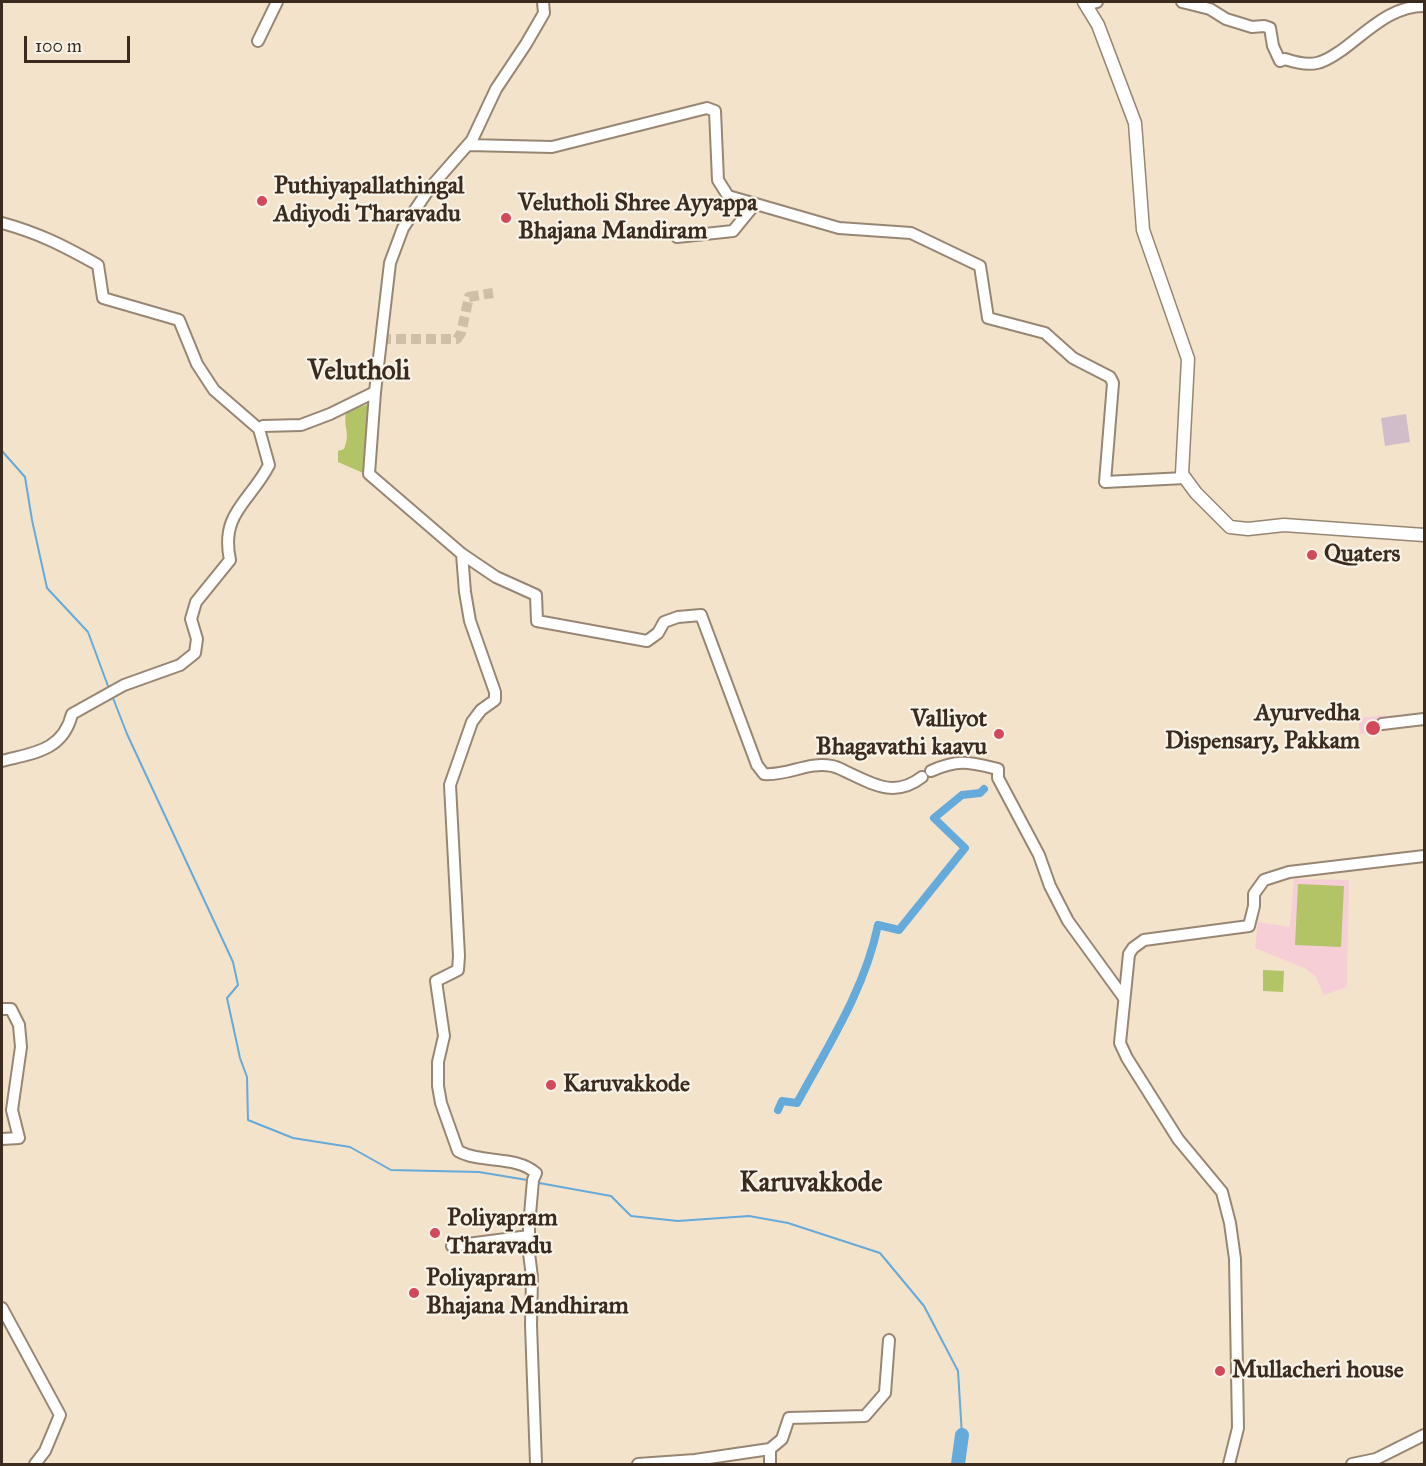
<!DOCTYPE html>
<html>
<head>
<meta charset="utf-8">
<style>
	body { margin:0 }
	#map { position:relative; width:1426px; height:1466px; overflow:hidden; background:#f4e3cb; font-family:"IM FELL Great Primer",serif }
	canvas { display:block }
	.frame { position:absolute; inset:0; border:3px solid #3b2a1e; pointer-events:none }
	.scale { position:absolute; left:24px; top:36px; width:106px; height:27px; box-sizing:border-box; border:3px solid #3b2a1e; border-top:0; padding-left:8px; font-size:18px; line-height:21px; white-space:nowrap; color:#3b2a1e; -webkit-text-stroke:4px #f7f3e8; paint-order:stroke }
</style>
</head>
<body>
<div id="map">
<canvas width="1426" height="1466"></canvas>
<div class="frame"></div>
<div class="scale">100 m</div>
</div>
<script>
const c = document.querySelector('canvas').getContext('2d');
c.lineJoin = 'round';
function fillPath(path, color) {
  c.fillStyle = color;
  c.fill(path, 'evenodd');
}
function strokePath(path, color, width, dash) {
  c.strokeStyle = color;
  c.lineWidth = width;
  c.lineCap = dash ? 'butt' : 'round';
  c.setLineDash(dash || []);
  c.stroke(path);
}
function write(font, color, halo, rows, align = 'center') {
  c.font = font + ' "IM FELL Great Primer",serif';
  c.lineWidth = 4.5;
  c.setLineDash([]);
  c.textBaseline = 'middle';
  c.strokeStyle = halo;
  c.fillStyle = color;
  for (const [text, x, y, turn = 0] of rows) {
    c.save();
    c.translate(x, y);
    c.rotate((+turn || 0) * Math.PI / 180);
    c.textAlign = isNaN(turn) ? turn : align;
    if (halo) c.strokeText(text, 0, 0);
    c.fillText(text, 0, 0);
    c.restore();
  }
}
fillPath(new Path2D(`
	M1386 715 1387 731 1360 734 1358 718Z
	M1294 879 1349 880 1347 987 1324 995 1315 976 1304 968 1255 948 1258 922 1290 927Z`), '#f6cfd6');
fillPath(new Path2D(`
	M1406 414 1410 442 1385 446 1381 418Z`), '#d1bdc9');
fillPath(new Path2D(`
	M369 404 363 473 338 462V451L344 449C351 432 343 429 346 412Z
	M1298 884 1344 886 1341 947 1295 945Z
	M1263 970 1284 971 1283 992 1263 991Z`), '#b3c467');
strokePath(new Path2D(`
	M2 451 25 477 32 520 47 588 88 632 108 686
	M113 698 127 734 233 962 238 985 227 998 240 1058 247 1077 248 1120 293 1138 350 1147 391 1170 479 1172 527 1180
	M539 1183 611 1196 631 1216 678 1221 749 1216 788 1223 880 1253 924 1306 958 1371 962 1435`), '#64aada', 2);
strokePath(new Path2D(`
	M778 1110 782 1101 797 1103C828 1046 865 989 878 925L899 930 965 848 934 818 962 795 980 793 984 789`), '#64aada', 8);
strokePath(new Path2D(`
	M958 1464 962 1435`), '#64aada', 14);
strokePath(new Path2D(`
	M381 339H457L461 333 469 297 493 293`), '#cfbea8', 10, [10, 5]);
const minor = new Path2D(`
	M1182 2 1210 9 1226 19 1252 27 1264 26 1270 28 1273 46 1280 61 1285 59C1294 62 1308 65 1317 63 1327 61 1334 55 1342 50 1368 31 1391 6 1424 6
	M1086 5 1097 2
	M258 41 277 2
	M468 145 552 147 707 108 715 111 718 180 728 196 839 228 911 233 980 266 988 318 1045 333 1073 358 1110 377 1113 383 1105 482 1185 478
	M2 223C39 233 64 246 98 265L103 298 179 320 197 364 214 390 259 429 263 426 301 425 330 414 375 392 390 263 403 228 429 189 472 140 496 89 526 44 544 13 543 2
	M677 237 733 231 755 204
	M375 392 369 474 462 554 496 577 536 595 537 621 647 641 658 633 664 622 678 617 701 615 757 765 764 774C788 776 808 761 832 766 838 767 844 771 849 773 876 786 896 797 922 777
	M462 554 465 592 470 621 495 692V700L481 710 472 722 450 785 459 956 458 970 436 981 444 1036 438 1062V1086L441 1103 458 1151C482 1164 515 1155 536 1173L533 1180 529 1226V1253L532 1277 531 1325 536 1464
	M1382 724 1424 719
	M2 761C33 753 63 751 72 714L124 685 180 665 195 653 197 639 191 619 196 602 230 560C220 513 250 502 269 465L259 429
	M931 771C959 759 968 762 998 769V778L1039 855 1050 886 1068 921 1124 998
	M2 1009H11L19 1025 21 1047 12 1110 19 1138 2 1139
	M452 1246 529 1236
	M2 1308 60 1415 45 1451 35 1464
	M770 1449V1464
	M638 1464 695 1460 770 1449 782 1439 789 1418 865 1416 885 1393 889 1340
	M1229 1464 1238 1428 1235 1259 1230 1223 1222 1192 1178 1139 1127 1058 1120 1043 1129 954 1133 948 1144 940 1249 926 1254 906V894L1264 880 1289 872 1424 856
	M1352 1464 1376 1459 1424 1435`);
const major = new Path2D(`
	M1084 2 1098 25 1135 123 1143 230 1188 359 1182 474 1196 493 1230 527 1248 529 1284 525 1424 535`);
strokePath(minor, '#988674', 14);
strokePath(major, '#988674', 15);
strokePath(minor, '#fff', 10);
strokePath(major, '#fff', 12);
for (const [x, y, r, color] of [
	[262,201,6,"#d1495b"],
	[506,218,6,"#d1495b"],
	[1312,555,6,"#d1495b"],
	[1373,728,8,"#d1495b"],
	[999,734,6,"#d1495b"],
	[551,1085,6,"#d1495b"],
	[435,1233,6,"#d1495b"],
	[414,1293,6,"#d1495b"],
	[1220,1371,6,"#d1495b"]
]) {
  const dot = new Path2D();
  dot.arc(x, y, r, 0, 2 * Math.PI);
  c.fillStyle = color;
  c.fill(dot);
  strokePath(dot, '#f7f3e8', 2);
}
write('bold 24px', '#3b2a1e', '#f7f3e8', [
	["Puthiyapallathingal",274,187],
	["Adiyodi Tharavadu",274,215],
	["Velutholi Shree Ayyappa",518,204],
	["Bhajana Mandiram",518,232],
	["Quaters",1324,555],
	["Ayurvedha",1360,714,"right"],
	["Dispensary, Pakkam",1360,742,"right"],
	["Valliyot",987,720,"right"],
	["Bhagavathi kaavu",987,748,"right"],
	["Karuvakkode",563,1085],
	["Poliyapram",447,1219],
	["Tharavadu",447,1247],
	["Poliyapram",426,1279],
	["Bhajana Mandhiram",426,1307],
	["Mullacheri house",1232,1371]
], 'left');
write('bold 27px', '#3b2a1e', '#f7f3e8', [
	["Velutholi",359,372],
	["Karuvakkode",811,1184]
]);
</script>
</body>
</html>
